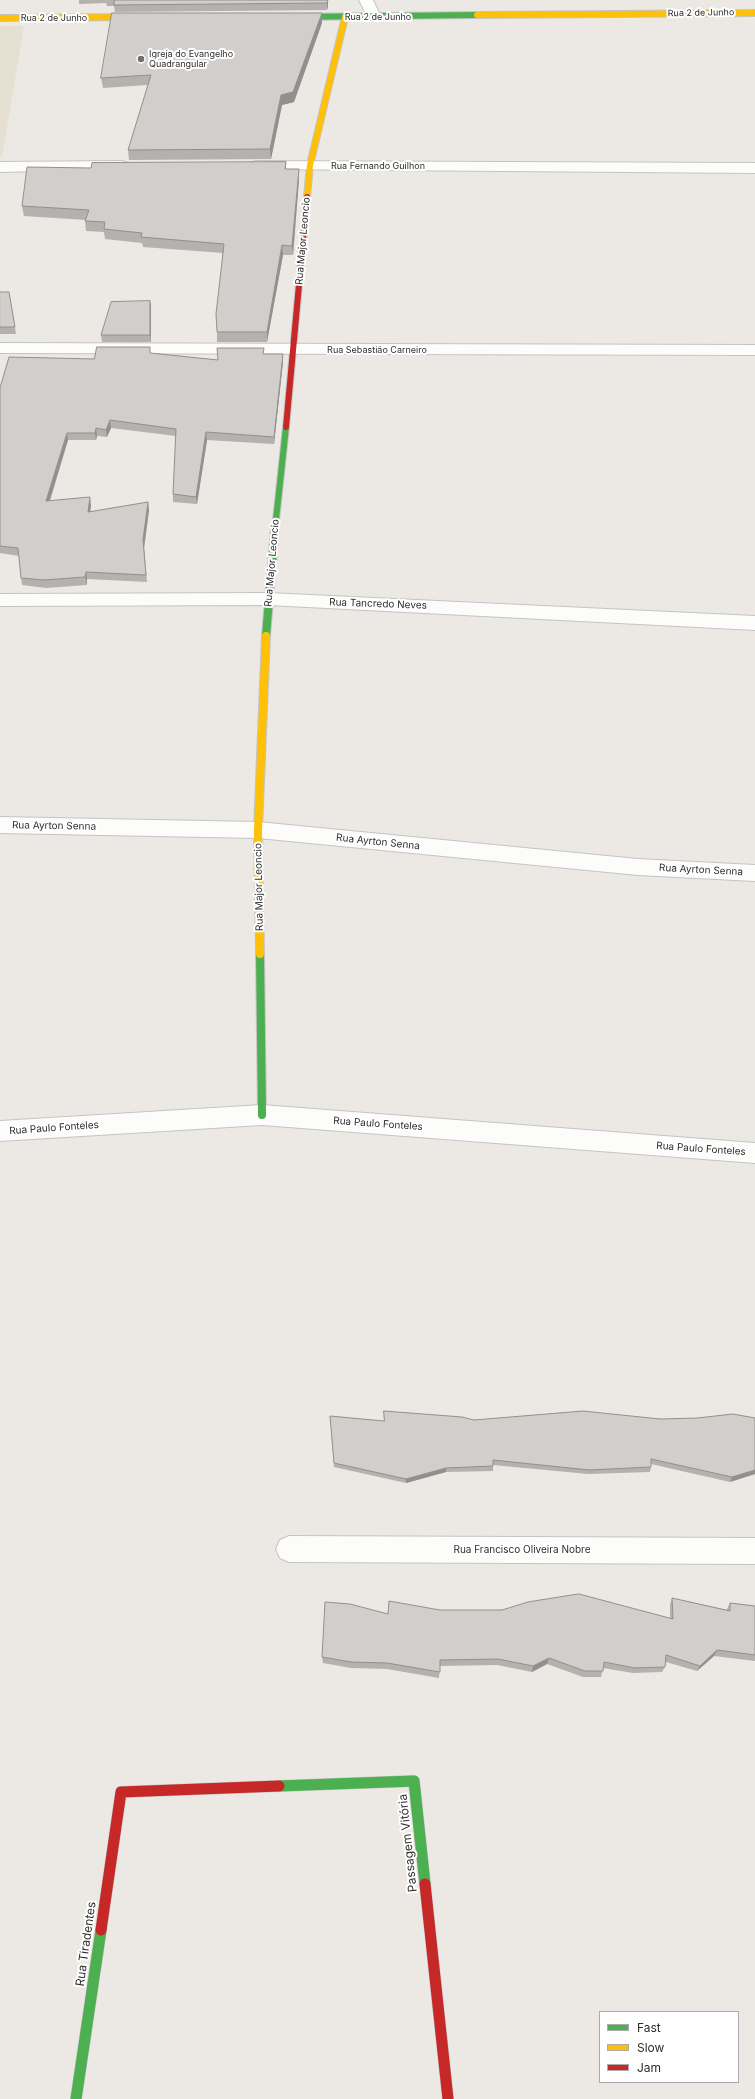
<!DOCTYPE html>
<html>
<head>
<meta charset="utf-8">
<style>
	body { margin:0 }
	#map { position:relative; width:755px; height:2099px; overflow:hidden; background:#ece8e4; font-family:Inter,sans-serif }
	canvas { display:block }
	.legend { position:absolute; left:599px; top:2011px; width:140px; height:72px; box-sizing:border-box; background:#fff; border:1px solid #ababab; margin:0; padding:5px 7px; list-style:none; font-size:12px; color:#2e2e2e }
	.legend li { display:flex; align-items:center; gap:8px; height:20px }
	.legend b { width:20px; border:1px solid #ababab }
</style>
</head>
<body>
<div id="map">
<canvas width="755" height="2099"></canvas>
<ul class="legend">
<li><b style="height:5px;background:#4caf50"></b>Fast</li>
<li><b style="height:5px;background:#ffc107"></b>Slow</li>
<li><b style="height:5px;background:#c62828"></b>Jam</li>
</ul>
</div>
<script>
const c = document.querySelector('canvas').getContext('2d');
c.lineJoin = 'round';
function fillPath(path, color) {
  c.fillStyle = color;
  c.fill(path, 'evenodd');
}
function strokePath(path, color, width, dash) {
  c.strokeStyle = color;
  c.lineWidth = width;
  c.lineCap = dash ? 'butt' : 'round';
  c.setLineDash(dash || []);
  c.stroke(path);
}
function write(font, color, halo, rows, align = 'center') {
  c.font = font + ' Inter,sans-serif';
  c.lineWidth = 4;
  c.setLineDash([]);
  c.textBaseline = 'middle';
  c.strokeStyle = halo;
  c.fillStyle = color;
  for (const [text, x, y, turn = 0] of rows) {
    c.save();
    c.translate(x, y);
    c.rotate((+turn || 0) * Math.PI / 180);
    c.textAlign = isNaN(turn) ? turn : align;
    if (halo) c.strokeText(text, 0, 0);
    c.fillText(text, 0, 0);
    c.restore();
  }
}
fillPath(new Path2D(`
	M0 26H24L2 157H0Z`), '#e6e0d3');
const street = new Path2D(`
	M359 0H373L381 17 379 20H369Z
	M122 161 127 163 130 166 127 169 0 172V162Z
	M256 161 755 163V173L251 169 248 166 251 163Z
	M0 343 755 345V355L0 353Z
	M268 593 755 616V630L268 605 0 606V594Z
	M0 817 258 822 638 859 755 865V881L638 875 258 838 0 833Z
	M262 1105 755 1143V1163L262 1125 0 1141V1121Z
	M289 1536 755 1538V1564L289 1562 280 1558 276 1549 280 1540Z`);
const fastFar2 = new Path2D(`
	M292 17 477 15
	M275 529 286 427`);
const fastFar1 = new Path2D(`
	M266 636 275 528
	M260 954 262 1115`);
const fast = new Path2D(`
	M279 1786 414 1781 425 1884
	M76 2099 101 1930`);
const slowFar1 = new Path2D(`
	M477 15 755 13
	M0 18 140 17
	M307 197 310 165 345 17`);
const slow = new Path2D(`
	M260 954 258 830 266 636`);
const jamFar1 = new Path2D(`
	M286 427 307 197`);
const jam = new Path2D(`
	M425 1884 448 2099
	M101 1930 121 1792 279 1786`);
strokePath(street, '#c5c4c5', 2);
strokePath(fastFar2, '#c5c4c5', 8);
strokePath(fastFar1, '#c5c4c5', 10);
strokePath(fast, '#c5c4c5', 12);
strokePath(slowFar1, '#c5c4c5', 8);
strokePath(slow, '#c5c4c5', 10);
strokePath(jamFar1, '#c5c4c5', 8);
strokePath(jam, '#c5c4c5', 12);
fillPath(street, '#fcfcfb');
strokePath(fastFar2, '#4caf50', 6);
strokePath(fastFar1, '#4caf50', 8);
strokePath(fast, '#4caf50', 11);
strokePath(slowFar1, '#ffc107', 6);
strokePath(slow, '#ffc107', 8);
strokePath(jamFar1, '#c62828', 6);
strokePath(jam, '#c62828', 11);
fillPath(new Path2D(`
	M79 0H328V6L327 10 115 12 114 6H107L106 3 79 4Z
	M322 23 294 102 282 105 271 159 129 160 128 150 148 85 103 88 101 78Z
	M286 162V169L299 179 293 255H283L267 342H217V332L223 253 143 247 142 243 105 239 104 232 86 231 85 221 86 220 24 216 22 206 91 168Z
	M0 292H9L16 334H0Z
	M150 301 151 307V342H102L101 335Z
	M151 353 218 360 265 354 283 362 274 444 207 440 197 504 173 502V494L176 436 111 428 107 437 97 436 96 440H68L50 501 91 505 90 512 148 502 149 510 144 548 147 582 87 579V585L46 588 22 585 21 578 19 556 0 553V388L94 359Z
	M384 1411 474 1420 755 1474 730 1482 651 1464V1467L650 1472 588 1474 493 1465V1471L446 1472 406 1483 334 1467 330 1416 384 1421Z
	M672 1598 727 1610V1609L730 1603 755 1606V1661L714 1656 697 1671 666 1662 665 1667 662 1672 633 1673 603 1668 601 1677H583L547 1664 532 1672 497 1665 440 1666 439 1678 387 1669 351 1668 323 1663 322 1657 388 1614 440 1610 670 1619V1604Z`), '#b4b1af');
fillPath(new Path2D(`
	M328 0V6L327 10V3Z
	M322 13V23L294 102 282 105 271 159 270 149 281 95Z
	M299 169V179L293 255 292 246Z
	M282 245 283 255 267 342V332Z
	M150 301 151 307V342L150 335Z
	M283 354V362L274 444V437Z
	M110 420 111 428 107 437 106 430Z
	M96 428 97 436 96 440 95 433Z
	M206 432 207 440 197 504 196 497Z
	M67 433 68 440 47 509 46 501Z
	M90 497 91 505 89 520 88 512Z
	M148 502 149 510 144 548 147 582 143 540Z
	M86 572 87 579V585L85 577Z
	M446 1468V1472L406 1483V1479Z
	M755 1470V1474L730 1482 732 1477Z
	M717 1650 714 1656 697 1671 700 1666Z
	M549 1658 547 1664 532 1672 533 1666Z`), '#92908e');
const building = new Path2D(`
	M115 0H328L327 3 114 5Z
	M112 13H322L293 92 281 95 270 149 128 150 151 75 101 78Z
	M286 162 285 169H299L292 246 282 245 267 332H217L216 314 224 244 141 237 142 233 104 229 105 222 85 221 89 210 22 206 27 167 91 168 92 163Z
	M0 292H9L15 327H0Z
	M150 301V335H101L111 302Z
	M97 347H150V353L218 360 217 348H264L263 354H283L274 437 206 432 196 497 173 494 176 429 110 420 106 430 96 428 95 433H67L46 501 90 497 88 512 148 502 143 540 146 575 86 572 85 577 44 580 21 578 18 548 0 546V388L9 357 94 359Z
	M384 1411 462 1417 474 1420 583 1411 660 1419 697 1418 733 1414 755 1418V1470L732 1477 651 1459V1467L589 1470 493 1460V1466L446 1468 406 1479 334 1463 330 1416 384 1421Z
	M579 1594 673 1619 672 1598 730 1611V1603L755 1606V1655L717 1650 700 1666 666 1655 665 1667 635 1668 604 1662 603 1671H585L549 1658 533 1666 498 1659 440 1660V1672L387 1663 351 1662 322 1657 325 1602 350 1604 388 1614 389 1601 440 1610H502L528 1602Z`);
fillPath(building, '#d1cecb');
strokePath(building, '#92908e', 1);
for (const [x, y, r, color] of [
	[141,59,4,"#706f6e"]
]) {
  const dot = new Path2D();
  dot.arc(x, y, r, 0, 2 * Math.PI);
  c.fillStyle = color;
  c.fill(dot);
  strokePath(dot, '#fff', 1.5);
}
write('9px', '#2e2e2e', '#fff', [
	["Rua 2 de Junho",701,13,-1],
	["Rua 2 de Junho",378,17],
	["Rua 2 de Junho",54,18],
	["Rua Fernando Guilhon",378,166],
	["Rua Sebastião Carneiro",377,350]
]);
write('9px', '#2e2e2e', '#fff', [
	["Igreja do Evangelho",149,54],
	["Quadrangular",149,64]
], 'left');
write('10px', '#2e2e2e', '#fff', [
	["Rua Major Leoncio",303,241,-85],
	["Rua Major Leoncio",272,563,-85],
	["Rua Tancredo Neves",378,604,2],
	["Rua Ayrton Senna",54,826,1],
	["Rua Ayrton Senna",378,842,6],
	["Rua Ayrton Senna",701,870,3],
	["Rua Major Leoncio",259,887,-91],
	["Rua Paulo Fonteles",378,1124,4],
	["Rua Paulo Fonteles",54,1128,-4],
	["Rua Paulo Fonteles",701,1149,4],
	["Rua Francisco Oliveira Nobre",522,1550]
]);
write('12px', '#2e2e2e', '#fff', [
	["Passagem Vitória",408,1843,-96],
	["Rua Tiradentes",86,1944,-82]
]);
</script>
</body>
</html>
